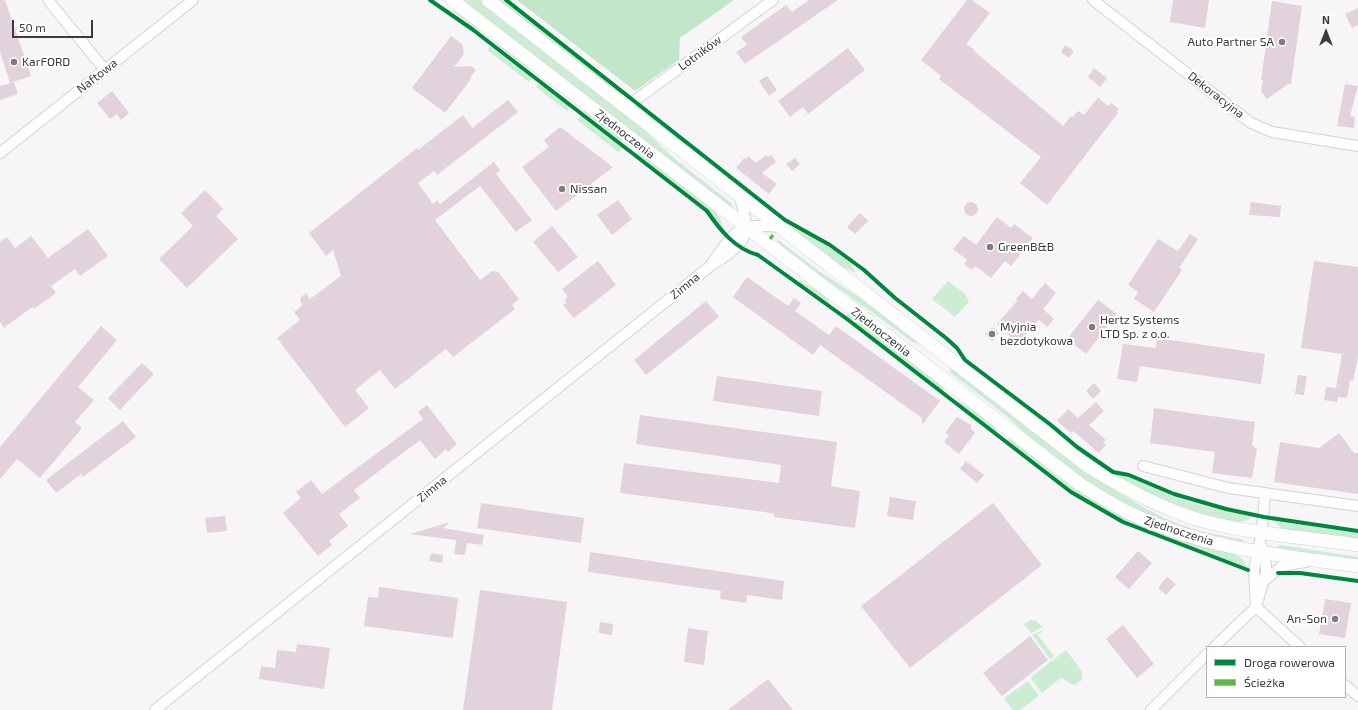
<!DOCTYPE html>
<html>
<head>
<meta charset="utf-8">
<style>
	body { margin:0 }
	#map { position:relative; width:1358px; height:710px; overflow:hidden; background:#f7f5f8; font-family:"Exo 2",sans-serif }
	canvas { display:block }
	.legend { position:absolute; left:1206px; top:646px; width:140px; height:52px; box-sizing:border-box; background:#fff; border:1px solid #b1b1b1; margin:0; padding:5px 7px; list-style:none; font-size:12px; color:#3c3b3c }
	.legend li { display:flex; align-items:center; gap:8px; height:20px }
	.legend b { width:20px; border:1px solid #b1b1b1 }
	.north { position:absolute; left:1306px; top:12px; width:40px; height:40px; -webkit-text-stroke:3px #fff; paint-order:stroke; rotate:0deg; font-size:11px; font-weight:700; line-height:16px; text-align:center; color:#3c3b3c }
	.north::after { content:''; display:block; margin:auto; width:14px; height:18px; background:#3c3b3c; clip-path:polygon(50% 0,100% 100%,50% 72%,0 100%) }
	.scale { position:absolute; left:12px; top:20px; width:81px; height:18px; box-sizing:border-box; border:2px solid #3c3b3c; border-top:0; padding-left:5px; font-size:12px; line-height:14px; white-space:nowrap; color:#3c3b3c; -webkit-text-stroke:3px #fff; paint-order:stroke }
</style>
</head>
<body>
<div id="map">
<canvas width="1358" height="710"></canvas>
<ul class="legend">
<li><b style="height:5px;background:#00873e"></b>Droga rowerowa</li>
<li><b style="height:5px;background:#58b947"></b>Ścieżka</li>
</ul>
<div class="north">N</div>
<div class="scale">50 m</div>
</div>
<script>
const c = document.querySelector('canvas').getContext('2d');
c.lineJoin = 'round';
function fillPath(path, color) {
  c.fillStyle = color;
  c.fill(path, 'evenodd');
}
function strokePath(path, color, width, dash) {
  c.strokeStyle = color;
  c.lineWidth = width;
  c.lineCap = dash ? 'butt' : 'round';
  c.setLineDash(dash || []);
  c.stroke(path);
}
function write(font, color, halo, rows, align = 'center') {
  c.font = font + ' "Exo 2",sans-serif';
  c.lineWidth = 4;
  c.setLineDash([]);
  c.textBaseline = 'middle';
  c.strokeStyle = halo;
  c.fillStyle = color;
  for (const [text, x, y, turn = 0] of rows) {
    c.save();
    c.translate(x, y);
    c.rotate((+turn || 0) * Math.PI / 180);
    c.textAlign = isNaN(turn) ? turn : align;
    if (halo) c.strokeText(text, 0, 0);
    c.fillText(text, 0, 0);
    c.restore();
  }
}
fillPath(new Path2D(`
	M462 0H480L635 121 674 158 731 203 734 210Z
	M497 0H503L625 95H620Z
	M454 9 479 27 480 32 453 11Z
	M496 44 502 46 529 66 531 71Z
	M490 46 532 78 529 82 487 50Z
	M539 83 570 107 567 111 536 87Z
	M582 111H588L620 136 622 142Z
	M646 112 685 141 680 142 648 117Z
	M581 116 622 148 618 152 577 120Z
	M639 152 712 207 720 218 723 229 706 208 636 153Z
	M788 227C802 228 855 260 856 273L839 266Z
	M779 240 816 269 871 305 920 344 912 342C868 308 821 277 776 243Z
	M800 280 828 298 830 304 799 283Z
	M948 281 965 294 969 302 955 317 932 299Z
	M845 315H850L855 319 943 387 944 392Z
	M951 368 1086 471C1118 492 1153 516 1190 528 1207 533 1224 536 1241 539L1248 544 1196 533 1132 509 1088 484 1042 449 1008 417 951 373 949 370Z
	M958 402C970 404 988 422 997 429V433Z
	M1011 439C1037 460 1064 484 1094 500 1128 519 1165 536 1203 547 1216 550 1242 550 1247 567L1126 522 1076 493 1007 440Z
	M1111 474C1134 473 1158 491 1180 499 1204 507 1228 511 1252 517 1233 537 1133 485 1111 474Z
	M1274 521 1358 533V540L1282 529Z
	M1281 545 1358 557V561L1273 548Z
	M1030 620 1036 621 1043 627 1031 633 1024 624Z
	M1044 630 1038 635 1054 656 1050 659 1032 635Z
	M1066 650 1082 671V680L1074 685 1061 678 1042 693 1031 679 1032 676Z
	M1028 681 1039 696 1020 710H1013L1004 698Z`), '#ccecd4');
fillPath(new Path2D(`
	M517 0H734L680 38 679 60 635 91Z`), '#c1e6ca');
fillPath(new Path2D(`
	M0 0H5L31 76 10 83 0 52Z
	M809 0H838L745 64 736 52 747 45 741 37 786 5 792 12Z
	M967 0H972L990 13 966 44 975 50 974 51 1063 126 1071 116 1073 117 1078 111 1084 115 1098 98 1108 106 1111 103 1119 109 1116 112 1118 113 1047 205 1020 183 1041 157 939 79 941 76 921 60Z
	M1173 0H1209L1205 28 1170 22Z
	M1272 1 1302 6 1291 84H1288L1267 99 1261 91 1263 80H1261Z
	M1358 8V25L1352 28 1345 14Z
	M451 36 462 44 464 54 454 67 471 66 476 70 470 78 471 79 445 113 412 88Z
	M1065 45 1074 51 1069 58 1061 52Z
	M848 48 865 70 808 114 803 107 790 117 778 101Z
	M1094 68 1107 78 1100 87 1088 77Z
	M767 76 777 90 769 96 759 81Z
	M14 82 18 94 0 100V86Z
	M1345 84 1358 86 1350 116 1355 117 1354 128 1337 126Z
	M112 91 129 113 121 120 117 114 110 119 97 103Z
	M508 100 518 112 437 175 434 171 418 183 433 204 437 200 440 204 494 162 500 170 496 174 532 220 516 232 480 186 435 220 480 280 492 271 498 272 519 299 512 305 515 309 453 357 446 349 395 389 380 370 355 390 369 408 345 427 277 338 300 320 294 312 302 306 300 298 306 293 310 299 341 276 333 250 326 256 309 233 417 148 418 150 463 115 472 128Z
	M560 127 613 167 556 211 522 167 549 147 544 140Z
	M766 155 768 157 771 155 776 162 762 173 777 184 769 194 736 168 744 158 746 159 748 156 756 163Z
	M795 158 800 164 792 171 786 164Z
	M205 190 223 209 216 216 238 239 187 288 159 259 193 226 181 213Z
	M618 200 632 219 612 235 597 215Z
	M964 209a7 7 0 1 1 14 0a7 7 0 1 1-14 0Z
	M1251 202 1281 206 1280 217 1249 215Z
	M860 213 868 221 855 234 847 227Z
	M997 217 1011 228 1014 224 1033 238 1011 266 1005 261 991 278 975 266 972 270 964 264 967 260 953 249 964 236 976 245Z
	M552 226 578 257 558 272 533 242Z
	M88 229 108 256 80 276 75 269 51 286 56 293 34 309 32 307 4 328 0 322V242L7 237 15 248 31 236 48 258Z
	M1190 234 1198 239 1179 268 1182 270 1154 312 1134 299 1138 292 1128 285 1158 239 1178 251Z
	M598 261 616 285 574 318 563 305 566 303 565 299 568 297 562 289Z
	M1314 261 1358 267V357L1353 381 1350 380 1347 398 1338 397 1337 402 1324 400 1326 387 1336 388 1342 354 1301 348Z
	M747 277 788 306 794 298 801 303 795 311 829 335 836 326 940 401 922 425V418L820 345 813 355 733 297Z
	M1045 283 1056 293 1043 309 1054 319 1047 327 1039 320 1018 343 997 324 1017 301 1016 299 1023 291 1032 299Z
	M1098 300 1117 314 1086 354 1067 339Z
	M706 301 719 317 646 375 634 360Z
	M101 326 117 340 78 387 94 400 75 422 82 428 40 478 17 459 0 479V447Z
	M992 327 999 333 992 341 985 334Z
	M1157 338 1265 354 1261 384 1140 366 1137 382 1117 379 1123 344 1156 348Z
	M142 363 154 374 120 410 108 398Z
	M1298 375 1307 376 1304 395 1295 394Z
	M717 376 822 391 819 416 713 401Z
	M1094 383 1101 391 1093 399 1086 391Z
	M1096 402 1104 411 1089 425 1106 440 1103 442 1106 445 1099 453 1073 431 1071 433 1057 421 1068 409 1078 418Z
	M427 405 457 444 448 452 446 449 435 459 420 440 354 490 360 498 339 514 348 526 329 541 332 545 318 556 283 513 301 498 296 492 311 480 322 494 423 419 418 412Z
	M1154 408 1255 422 1252 445 1257 449 1252 478 1212 473 1215 452 1150 443Z
	M640 415 837 442 831 486 860 491 855 528 774 517V514L765 512 620 493 624 463 779 483 781 465 636 444Z
	M957 417 971 425V429L975 433 959 454 944 442 949 435 945 433Z
	M123 421 136 437 83 477 81 474 56 493 46 480Z
	M1339 433 1354 453H1358V494L1274 482 1280 442 1319 448Z
	M966 461 984 475 977 483 960 469Z
	M890 497 916 501 913 520 887 516Z
	M481 503 584 518 581 543 477 528Z
	M993 503 1042 565 910 668 861 606Z
	M225 516 227 531 207 533 205 518Z
	M450 522 443 528 484 535 482 545 467 543 465 555 454 554 456 540 410 534Z
	M1138 551 1152 563 1129 589 1115 577Z
	M590 552 784 581 782 600 747 595 746 603 720 599 721 591 588 572Z
	M431 553 443 555 442 563 429 561Z
	M1167 577 1176 584 1166 595 1158 588Z
	M379 587 458 598 453 638 364 626 368 597 378 598Z
	M480 590 567 602 552 710H463Z
	M1325 599 1351 603 1345 638 1319 634Z
	M600 622 613 624 612 635 599 633Z
	M1123 625 1154 664 1137 678 1106 639Z
	M688 628 708 631 704 665 684 662Z
	M1030 636 1048 660 1002 696 983 673Z
	M297 644 330 648 324 689 259 679 261 666 275 668 277 650 296 652Z
	M768 679 793 710H728Z`), '#e2d2db');
const minor = new Path2D(`
	M48 0 105 70
	M1093 0 1251 123 1272 132 1358 146
	M626 107 773 0
	M0 153 193 0
	M712 263C737 229 736 223 780 227
	M1143 466 1228 488 1358 506
	M1265 494 1262 531 1254 570 1256 607 1300 647
	M1265 580 1282 566 1305 562
	M1214 647 1256 607 1266 572V565L1262 547
	M1345 685 1358 696
	M155 710 709 267C746 243 754 238 738 193
	M1151 710 1207 654`);
const major = new Path2D(`
	M452 0 1081 485C1101 497 1122 511 1145 520 1212 549 1286 556 1358 566
	M488 0 1089 467C1122 487 1156 506 1193 518 1245 534 1304 537 1358 545`);
strokePath(minor, '#d3d2d4', 12);
strokePath(major, '#d3d2d4', 14);
strokePath(minor, '#fefefe', 10);
strokePath(major, '#fefefe', 13);
strokePath(new Path2D(`
	M770 239 773 235`), '#58b947', 3, [6, 3]);
strokePath(new Path2D(`
	M430 0 472 29 707 211C720 230 735 249 758 255L847 319 1071 492 1123 522 1248 570
	M506 0 785 220 830 245 864 270 895 298 946 338 957 348 965 360 1051 425 1077 447 1113 472 1129 475 1174 494 1226 509 1264 517 1358 531
	M1278 573H1300L1358 581`), '#00873e', 4);
for (const [x, y, r, color] of [
	[1282,42,4,"#7d7c7e"],
	[14,62,4,"#7d7c7e"],
	[562,189,4,"#7d7c7e"],
	[990,247,4,"#7d7c7e"],
	[1092,327,4,"#7d7c7e"],
	[992,334,4,"#7d7c7e"],
	[1335,619,4,"#7d7c7e"]
]) {
  const dot = new Path2D();
  dot.arc(x, y, r, 0, 2 * Math.PI);
  c.fillStyle = color;
  c.fill(dot);
  strokePath(dot, '#fff', 1.5);
}
write('12px', '#3c3b3c', '#fff', [
	["Auto Partner SA",1274,42,"right"],
	["KarFORD",22,62],
	["Nissan",570,189],
	["GreenB&B",998,247],
	["Hertz Systems",1100,320],
	["LTD Sp. z o.o.",1100,334],
	["Myjnia",1000,327],
	["bezdotykowa",1000,341],
	["An-Son",1327,619,"right"]
], 'left');
write('12px', '#3c3b3c', '#fff', [
	["Lotników",700,53,-36],
	["Naftowa",97,76,-38],
	["Dekoracyjna",1216,95,38],
	["Zjednoczenia",625,134,38],
	["Zimna",685,286,-39],
	["Zjednoczenia",881,332,38],
	["Zimna",432,489,-39],
	["Zjednoczenia",1179,531,18]
]);
</script>
</body>
</html>
